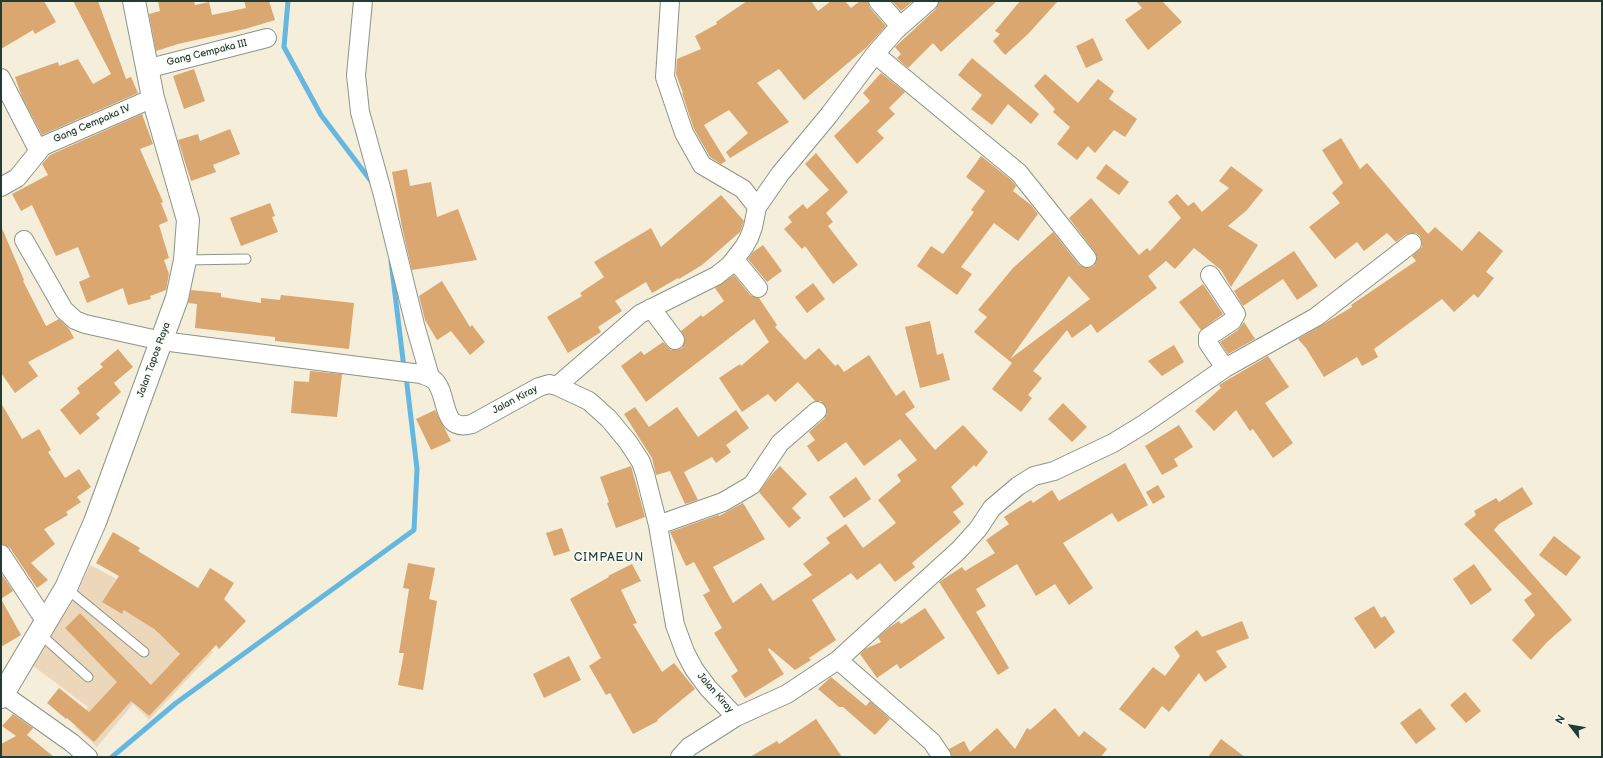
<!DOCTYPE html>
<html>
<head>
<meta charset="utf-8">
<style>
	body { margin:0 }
	#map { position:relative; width:1603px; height:758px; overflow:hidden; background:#f4eeda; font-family:"Balsamiq Sans",sans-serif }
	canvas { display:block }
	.frame { position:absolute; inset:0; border:2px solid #1f3d34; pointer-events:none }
	.north { position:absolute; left:1551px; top:706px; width:40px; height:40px; -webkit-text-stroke:3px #fdfcf7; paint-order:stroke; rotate:301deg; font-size:11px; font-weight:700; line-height:16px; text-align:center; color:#1f3d34 }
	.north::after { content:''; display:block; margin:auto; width:14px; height:18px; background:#1f3d34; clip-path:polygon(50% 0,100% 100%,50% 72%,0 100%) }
</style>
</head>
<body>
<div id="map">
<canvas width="1603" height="758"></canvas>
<div class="frame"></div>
<div class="north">N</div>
</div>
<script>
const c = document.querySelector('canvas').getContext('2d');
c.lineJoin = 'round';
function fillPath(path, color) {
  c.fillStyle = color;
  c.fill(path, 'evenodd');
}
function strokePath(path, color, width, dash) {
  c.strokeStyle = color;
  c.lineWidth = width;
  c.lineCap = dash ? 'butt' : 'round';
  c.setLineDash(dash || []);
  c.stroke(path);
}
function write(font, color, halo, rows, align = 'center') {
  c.font = font + ' "Balsamiq Sans",sans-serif';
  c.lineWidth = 3;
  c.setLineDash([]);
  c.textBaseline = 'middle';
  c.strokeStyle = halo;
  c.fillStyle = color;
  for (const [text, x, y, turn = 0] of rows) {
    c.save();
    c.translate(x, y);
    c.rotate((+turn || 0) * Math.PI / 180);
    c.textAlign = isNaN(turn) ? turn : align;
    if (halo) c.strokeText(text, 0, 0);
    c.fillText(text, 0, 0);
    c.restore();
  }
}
fillPath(new Path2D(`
	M90 565 143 593 178 619 213 652 149 720 133 704 97 747 75 727 88 707 32 665 76 596ZM115 582 134 594 122 614 102 602ZM164 611 208 653 148 716 134 704 180 654 150 626ZM80 613 129 663 114 678 65 628Z`), '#edd7ba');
strokePath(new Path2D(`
	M288 1 284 47 321 115 374 185
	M391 261 404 368
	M112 757 176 703 414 530 417 469 406 376`), '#65b7e0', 5);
fillPath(new Path2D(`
	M1 1H44L56 22 35 34 33 30 1 49Z
	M73 1H98L126 79 131 77 138 93 42 135 22 97 15 77 58 62 59 66 78 59 93 84 111 74Z
	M158 1H194L195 5 209 2 212 15 246 8 244 1H269L275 20 245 29 178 44 156 51 149 14 160 11Z
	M747 1H811L818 11 831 1H845L851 8 860 1H868L870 8 886 26 867 47 804 100 779 69 757 83 789 122 730 158 726 152 748 133 729 110 704 125 726 161 721 164 710 157 694 129 682 93H683L676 74 677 59 701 49 695 36 717 24 716 22Z
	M892 1H913L901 11Z
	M939 1H997L941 52 933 43 908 68 897 58 901 54 895 47 936 9Z
	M1020 1H1058L1028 34 1005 55 993 41 1000 34 995 31Z
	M1136 1H1162L1182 22 1148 50 1125 20 1142 8Z
	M1093 38 1103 60 1086 68 1076 46Z
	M972 58 1039 114 1031 124 1008 104 992 125 971 109 982 95 958 75Z
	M194 69 205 101 184 109 173 76Z
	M881 73 905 92 889 108 895 114 877 131 884 138 857 164 834 136 870 101 863 93Z
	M1045 74 1078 103 1098 79 1114 91 1109 99 1137 119 1125 137 1114 130 1095 153 1088 146 1077 160 1057 144 1070 127 1053 112 1055 109 1034 86Z
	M142 114 153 144 140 149 163 202 161 203 168 221 159 225 169 258 164 260 169 274 166 290 150 296 151 299 128 305 123 288 87 303 79 282 90 277 78 247 56 256 32 205 21 211 12 194 48 175 42 164 50 155Z
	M230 129 240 154 213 165 216 172 191 181 178 140 198 134 200 141Z
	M1341 138 1360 169 1367 163 1428 234 1435 227 1462 251 1479 231 1503 251 1486 272 1494 278 1478 298 1474 294 1454 312 1442 299 1374 349 1378 357 1362 366 1357 357 1324 377 1306 348 1298 339 1352 307 1351 305 1416 261 1412 256 1422 247V242L1420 236 1416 233 1406 234 1396 242 1387 233 1364 251 1357 242 1335 259 1309 227 1340 203 1332 193 1343 183 1322 150Z
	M816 153 848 192 826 213 833 222 828 226 858 265 833 284 805 246 802 249 784 229 792 222 788 217 803 204 807 209 829 190 805 164Z
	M981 156 1011 180 1016 186 1013 191 1031 205 1038 214 1018 241 994 223 961 267 972 274 957 295 917 266 931 246 943 254 974 212 971 210 985 191 966 177Z
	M1106 164 1129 182 1119 195 1096 178Z
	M1231 166 1263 190 1247 210 1228 226 1258 245 1231 287 1221 270 1194 248 1175 269 1166 261 1148 276 1157 288 1097 333 1091 324 1072 338 1067 330 1033 371 1042 378 1028 395 1032 398 1021 412 992 389 1012 363 974 332 987 317 978 310 1013 268 1053 232 1079 265 1088 268 1094 266 1097 257 1095 252 1069 218 1091 198 1139 255 1147 248 1150 251 1181 218 1168 202 1177 194 1188 206 1194 202 1202 212 1229 188 1219 181ZM1069 276 1090 299 1010 359Z
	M407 169 410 186 431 182 437 217 458 209 477 260 412 270 402 227 392 172Z
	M721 195 744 221 740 232 702 265 679 279 678 278 652 293 646 282 615 301 622 311 598 327 601 332 568 353 547 317 582 296 580 293 604 277 594 262 651 228 661 247Z
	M270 203 275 216 272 217 278 232 241 246 230 218Z
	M1 226 24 280 23 281 46 326 59 319 69 329 74 338 28 362 38 376 15 393 1 373Z
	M763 245 782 271 767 282 748 259 753 252Z
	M1294 251 1318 286 1297 300 1283 279 1243 306 1234 291Z
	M734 275 750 295 759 298 777 325 775 327 805 360 819 348 835 366 838 364 844 372 869 355 896 396 904 390 915 407 905 414 935 450 963 425 988 452 976 467 974 465 951 487 964 504 953 512 961 522 912 563 915 567 895 582 880 563 857 580 851 573 812 600 836 640 809 658 811 660 795 670 769 648 768 650 784 674 745 698 731 676 738 671 714 633 722 628 703 595 710 591 694 562 686 566 670 532 718 515 719 516 743 503 765 539 713 567 733 603 761 583 773 601 812 575 803 564 830 543 826 538 846 524 863 548 896 523 878 500 901 481 897 475 917 460 900 439 864 466 846 442 818 462 807 446 815 440 809 432 824 419 827 414V409L821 401H815L798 382 775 402 768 394 742 412 719 378 740 364 741 366 769 342 754 319 646 402 621 366 641 351 644 355 663 342 671 350H677L682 348 685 339 681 331 701 315 703 317 724 301 715 288Z
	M442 281 470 327 472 325 485 342 470 355 451 331 437 340 425 320 419 296Z
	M813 283 825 299 807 313 795 297Z
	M1203 284 1223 314 1201 330 1179 302Z
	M191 290 221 293V297L261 303V298L280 300 281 295 354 303 349 349 275 341V337L195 328 197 304 188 303Z
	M930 321 937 355 943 353 950 380 920 388 905 327Z
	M1244 322 1255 339 1228 354 1220 342 1238 330Z
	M1174 345 1184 362 1162 376 1148 361Z
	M118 349 133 367 114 383 121 392 96 414 100 418 80 435 60 410 80 393 77 388 103 367 100 364Z
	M1268 356 1289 387 1265 403 1293 443 1273 458 1253 429 1250 431 1236 410 1214 431 1195 411 1221 388 1219 385Z
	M310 371 342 374 337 417 291 413 294 381 309 382Z
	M1 403 22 439 39 429 51 450 48 452 65 478 79 469 91 487 77 497 81 502 66 512 68 515 44 529 55 544 31 563 48 580 37 588 10 548 1 544Z
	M1063 403 1087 427 1072 442 1048 419Z
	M635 407 649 427 677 407 698 437 736 410 749 428 726 445 731 452 716 463 712 457 684 472 698 500 685 504 670 471 656 475 652 458 624 414Z
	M435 410 451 441 431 450 416 419Z
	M1179 425 1193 447 1174 459 1178 466 1162 475 1145 446Z
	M1125 463 1148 505 1118 522 1112 513 1063 543 1093 588 1069 605 1055 584 1036 596 1017 564 976 589 986 606 976 612 1009 668 998 675 939 582 962 567 965 571 995 553 986 540 1009 524 1004 517 1031 500 1033 503 1052 490 1059 501Z
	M631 466 645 517 616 528 607 503 609 502 600 477Z
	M780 466 807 494 792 508 801 518 789 528 759 492 773 473Z
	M856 477 871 499 844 518 829 497Z
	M1158 485 1165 497 1153 504 1146 492Z
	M1522 487 1533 504 1499 524 1494 530 1572 620 1547 642 1531 660 1512 640 1535 615 1524 600 1532 594 1464 524 1476 515 1474 511 1496 498 1499 502Z
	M562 528 570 551 554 556 546 533Z
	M113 532 140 548 138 551 198 588 210 568 234 583 224 599 246 621 219 649 216 645 149 716 131 701 94 742 67 718 66 719 47 703 59 688 89 712 117 682 65 628 80 613 151 685 180 654 154 629 124 610 122 614 102 602 119 576 96 563Z
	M1554 536 1581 557 1566 576 1539 555Z
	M408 563 435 568 429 599 437 601 423 690 398 685 404 653H399L409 589 403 588Z
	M632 564 641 581 621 590 637 623 633 624 662 672 674 663 695 689 657 720 658 721 633 734 610 693 606 695 589 666 601 658 570 599 609 577 608 576Z
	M1474 564 1492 590 1471 605 1453 579Z
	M1 573 13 591 1 599 21 635 1 647Z
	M1374 606 1381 618 1385 616 1395 632 1375 649 1354 618Z
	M925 608 945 638 900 669 897 664 877 678 860 654 865 649 881 642 878 637 890 627 899 621 901 624Z
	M1242 621 1249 638 1216 651 1227 667 1205 682 1199 673 1169 712 1162 706 1145 729 1119 709 1153 667 1165 676 1180 656 1174 647 1197 630 1202 637Z
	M569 656 581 680 544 698 533 674Z
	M831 677 866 706 870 701 890 719 875 735 843 707H839L818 689Z
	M1465 692 1481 711 1466 723 1450 705Z
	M1055 708 1079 737 1084 731 1107 749 1101 757H952L949 749 964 741 970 752 997 728 1015 749 1027 728 1030 730Z
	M1420 708 1436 729 1416 744 1400 723Z
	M13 714 33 728 27 735 54 757H1V744L16 736 2 726Z
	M816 719 842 757H750L777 741 779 744Z
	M1221 739 1245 757H1208Z`), '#daa770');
const service = new Path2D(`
	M185 260 246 259
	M66 588 144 652
	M39 633 88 677`);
const minor = new Path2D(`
	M363 1 356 75 360 112 383 195 415 325 430 377
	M670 1 665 77 684 133 702 165 743 189 757 207
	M878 1 900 26
	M875 54 1019 173 1087 258
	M146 69 267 38
	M1 78 38 150
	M1 187 17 178 43 146 153 98
	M24 240 64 310 75 320 85 324 162 341 421 374C425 376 431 377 435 381 449 396 440 433 472 424L539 387 549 384 557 386 589 401 609 419 628 442 641 462 645 474 658 525 675 625 685 652 694 669 708 688 736 717
	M735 260 758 288
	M1210 275 1236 314 1232 321 1208 337V343L1225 368
	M651 308 675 340
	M557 386 640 314 716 276 730 265 744 247 749 238 753 227 757 207 780 174 829 115 875 54 896 30 929 1
	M658 525 723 502 752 485 780 443 817 411
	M1 554 46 622
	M838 660 923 734 932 742 942 757
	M3 694 72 743 88 757
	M680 757 689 747 736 717 787 694 838 660 959 550 978 529 992 508 1018 486 1034 476 1054 471 1113 443 1144 424 1225 368 1316 317 1412 243`);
const secondary = new Path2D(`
	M1 697 66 588 95 522 177 298 185 260 188 220 153 98 134 1`);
strokePath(service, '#8a9687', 11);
strokePath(minor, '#8a9687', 20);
strokePath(secondary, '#8a9687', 24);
strokePath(service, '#fff', 9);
strokePath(minor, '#fff', 18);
strokePath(secondary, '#fff', 22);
write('10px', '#1f3d34', '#fdfcf7', [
	["Gang Cempaka III",207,53,-14],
	["Gang Cempaka IV",92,124,-23],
	["Jalan Tapos Raya",154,360,-70],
	["Jalan Kiray",515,400,-28],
	["Jalan Kiray",715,693,49]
]);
c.letterSpacing = '1px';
write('12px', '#1f3d34', '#fdfcf7', [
	["CIMPAEUN",609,558]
]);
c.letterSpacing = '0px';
</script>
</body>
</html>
